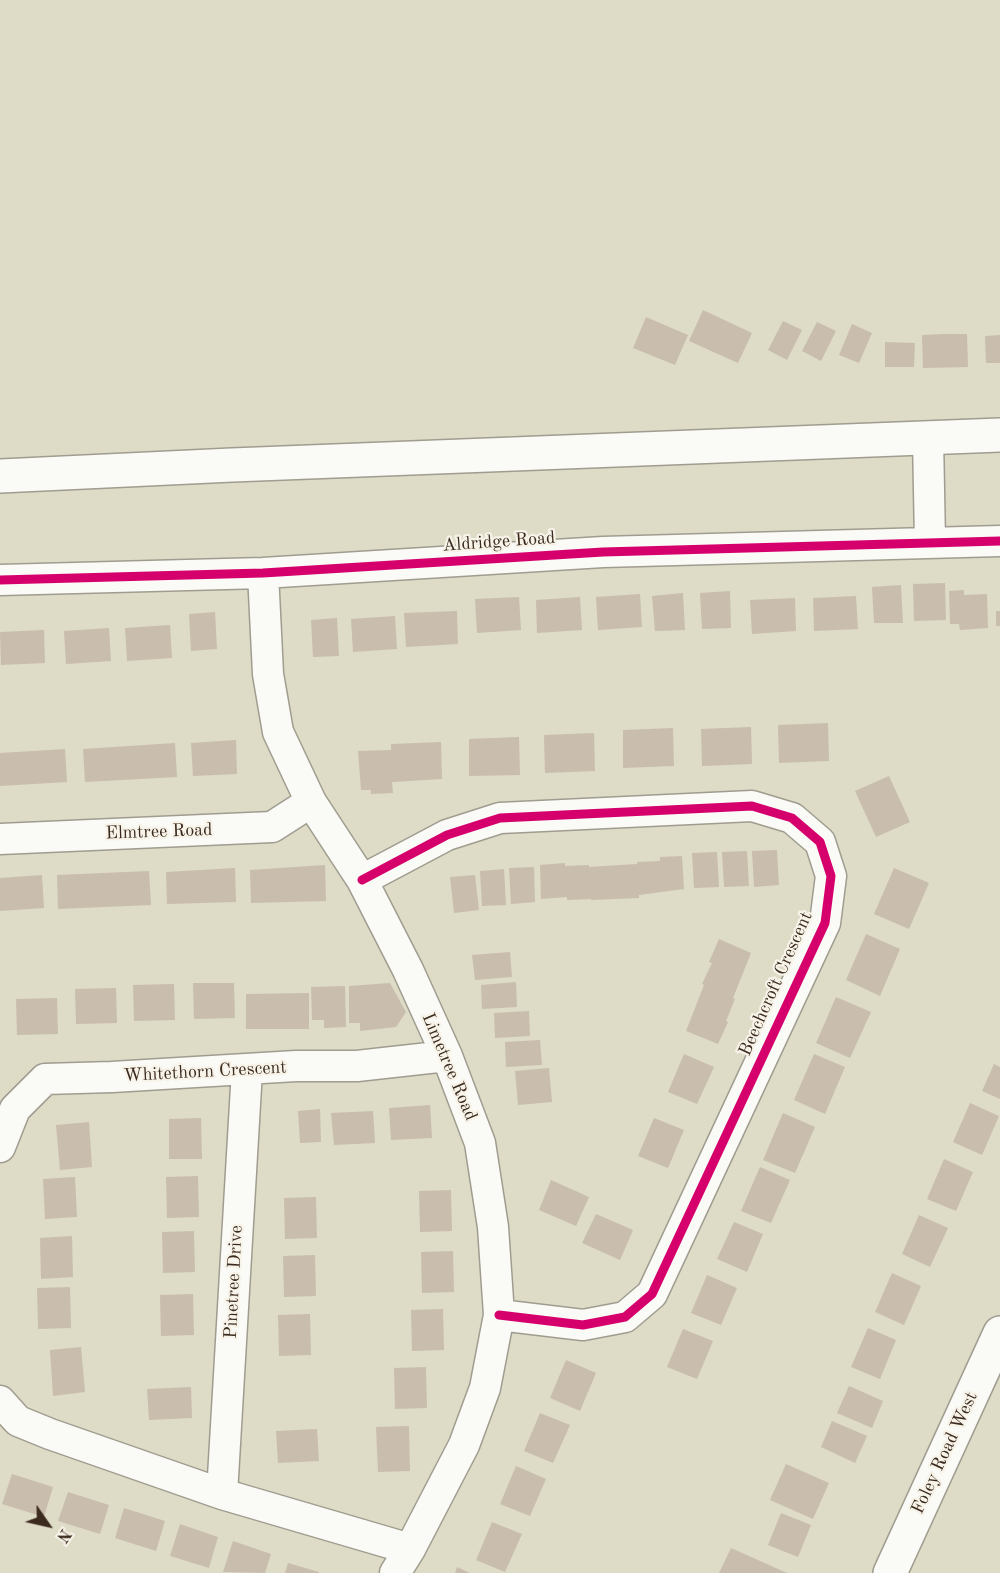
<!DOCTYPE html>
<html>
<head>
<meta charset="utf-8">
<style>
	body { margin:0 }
	#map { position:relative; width:1000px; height:1573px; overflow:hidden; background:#dedbc7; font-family:"Old Standard TT",serif }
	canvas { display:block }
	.north { position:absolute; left:18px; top:1495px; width:60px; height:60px; -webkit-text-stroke:4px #f7f3e8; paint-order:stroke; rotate:124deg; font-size:16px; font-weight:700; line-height:24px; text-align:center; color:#3b2a1e }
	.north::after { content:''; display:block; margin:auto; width:21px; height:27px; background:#3b2a1e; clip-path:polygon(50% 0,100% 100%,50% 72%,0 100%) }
</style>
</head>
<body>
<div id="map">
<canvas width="1000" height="1573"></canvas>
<div class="north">N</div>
</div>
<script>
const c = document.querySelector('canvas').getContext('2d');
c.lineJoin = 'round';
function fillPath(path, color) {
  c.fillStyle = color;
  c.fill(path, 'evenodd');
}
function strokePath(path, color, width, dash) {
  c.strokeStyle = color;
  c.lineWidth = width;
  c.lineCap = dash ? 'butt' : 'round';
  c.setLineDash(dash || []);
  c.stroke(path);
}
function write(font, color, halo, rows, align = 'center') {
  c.font = font + ' "Old Standard TT",serif';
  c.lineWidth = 4.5;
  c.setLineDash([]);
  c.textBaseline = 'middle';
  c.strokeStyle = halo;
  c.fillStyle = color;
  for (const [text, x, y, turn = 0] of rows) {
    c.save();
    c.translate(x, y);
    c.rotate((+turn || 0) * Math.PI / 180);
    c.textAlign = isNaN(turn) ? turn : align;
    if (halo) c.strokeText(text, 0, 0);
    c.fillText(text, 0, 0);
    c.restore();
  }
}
fillPath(new Path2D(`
	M703 310 752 333 738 363 689 341Z
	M646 317 688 335 675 365 633 348Z
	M783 321 802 330 787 360 768 350Z
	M817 322 836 331 821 361 802 351Z
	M852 324 872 333 859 363 839 355Z
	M944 334H967L968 367 923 368 922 335Z
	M1000 335V363H986L985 336Z
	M885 342 915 343 914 367H885Z
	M945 583 946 620 914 621 913 584Z
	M901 585 903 623H874L872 587Z
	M964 590V595L987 594 988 628 960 630 959 624H950L949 591Z
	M730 591 731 628 702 629 700 593Z
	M683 593 685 630 655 631 652 596Z
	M640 594 642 627 598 630 596 597Z
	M856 596 858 629 814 631 813 598Z
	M519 597 521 630 477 633 475 599Z
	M580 597 582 630 537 633 536 600Z
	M795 598 796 631 752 634 750 600Z
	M457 611 458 644 406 647 404 613Z
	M996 611H1000V626H996Z
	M215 612 217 649 191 651 189 614Z
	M395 616 397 649 353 652 351 619Z
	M337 618 339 656 313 657 311 620Z
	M170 625 172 658 127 661 125 628Z
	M109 628 111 661 66 664 64 631Z
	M44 630 45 663 1 665 0 632Z
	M828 723 829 761 779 763 778 725Z
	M751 727 752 764 702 766 701 729Z
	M673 728 674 766 623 768V730Z
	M594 733 595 771 545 773 544 735Z
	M519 737 520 775 469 776V739Z
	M236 740 237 774 193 776 191 743Z
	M441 742 442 779 392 782 393 793 371 794V790H361L358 751 391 750V744Z
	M175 743 177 777 85 782 83 749Z
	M65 749 67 782 0 786V753Z
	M889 776 910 822 876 837 855 791Z
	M777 850 779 885 754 887 752 851Z
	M747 851 749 886 724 887 722 852Z
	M717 852 719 887 694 888 692 853Z
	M682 856 684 889 639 895V898L591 900V899L567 900V897L541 899 540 865 565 863V866L589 865V867L637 864V862L660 861V857Z
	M325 865 326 901 251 903 250 870Z
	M534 867 535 902 511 904 509 868Z
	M235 868 236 902 167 904 166 872Z
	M894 868 929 883 909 929 874 914Z
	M504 869 506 905 482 906 480 871Z
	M149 871 151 905 58 909 57 875Z
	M42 875 44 908 0 911V878Z
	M475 875 479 910 454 913 450 877Z
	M866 934 900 949 880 996 846 980Z
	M719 939 751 953 733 998 735 999 726 1021 728 1022 718 1044 686 1031 704 985 702 984 712 963 709 962Z
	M510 952 512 977 475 980 472 955Z
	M516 982 517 1007 482 1009 481 985Z
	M193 983H234L235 1018 194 1019Z
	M390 983 406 1012 396 1027 360 1031V1023H349V986Z
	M174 984 175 1020 134 1021 133 985Z
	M345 986 346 1027 324 1028V1020H312L311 987Z
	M116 988 117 1023 76 1024 75 989Z
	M309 993V1029H246V994Z
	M836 997 871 1012 850 1058 816 1043Z
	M57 998 58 1034 17 1035 16 999Z
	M529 1011 530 1036 495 1038 494 1013Z
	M540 1040 542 1065 506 1067 505 1042Z
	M684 1054 714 1067 697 1104 668 1092Z
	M814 1054 845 1067 825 1114 794 1100Z
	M994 1064 1000 1067V1099L982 1091Z
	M549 1068 552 1102 518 1105 515 1071Z
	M970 1103 999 1116 982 1155 953 1142Z
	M430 1105 432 1138 391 1140 389 1108Z
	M320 1109 321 1142 300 1143 298 1111Z
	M373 1111 375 1143 334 1145 331 1113Z
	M783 1113 815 1127 795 1173 763 1160Z
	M201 1118 202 1159H169V1119Z
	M654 1118 684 1130 668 1168 638 1156Z
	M89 1122 92 1167 60 1170 56 1125Z
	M944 1159 973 1172 956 1211 927 1199Z
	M760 1167 790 1180 771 1223 741 1211Z
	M198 1176 199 1217 167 1218 166 1177Z
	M75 1177 77 1217 45 1219 43 1179Z
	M551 1180 589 1197 576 1226 539 1210Z
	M451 1190 452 1231 420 1232 419 1191Z
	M316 1197 317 1238 285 1239 284 1198Z
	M596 1214 633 1230 620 1260 582 1243Z
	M919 1215 948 1228 930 1267 902 1254Z
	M734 1222 763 1234 747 1272 717 1259Z
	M194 1231 195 1272 163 1273 162 1232Z
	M72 1236 73 1277 41 1279 40 1238Z
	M453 1251 454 1292 422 1293 421 1252Z
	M315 1255 316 1296 284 1297 283 1256Z
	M892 1273 921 1286 904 1325 875 1312Z
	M707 1275 737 1288 721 1325 691 1313Z
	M70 1287 71 1328 38 1329 37 1288Z
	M193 1294 194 1335 161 1336 160 1295Z
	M443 1309 444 1350 412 1351 411 1310Z
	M310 1314 311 1355 279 1356 278 1315Z
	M868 1328 896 1340 880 1379 851 1367Z
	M683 1329 713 1341 697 1379 667 1367Z
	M81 1347 85 1392 53 1396 50 1350Z
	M566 1360 596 1373 580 1411 550 1398Z
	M426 1367 427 1408 395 1409 394 1368Z
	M849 1386 883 1401 872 1428 837 1413Z
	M191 1387 192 1418 149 1420 147 1389Z
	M540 1413 570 1425 553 1463 524 1451Z
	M832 1421 867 1436 855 1463 821 1447Z
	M409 1426 410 1471 378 1472 376 1427Z
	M317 1429 319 1461 278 1463 276 1431Z
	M786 1464 829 1483 813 1519 770 1500Z
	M516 1466 546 1479 530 1516 500 1504Z
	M12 1474 53 1487 44 1517 2 1504Z
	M68 1492 109 1505 100 1534 58 1521Z
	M124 1508 165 1521 156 1551 115 1538Z
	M781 1513 811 1525 798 1557 768 1545Z
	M492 1522 522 1534 505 1572 476 1560Z
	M180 1524 218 1537 209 1568 170 1556Z
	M233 1541 271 1554 265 1573 223 1572Z
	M731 1548 787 1573H719Z
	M288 1563 319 1572V1573H285Z
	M457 1567 470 1573H455Z`), '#c9bdad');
const minor = new Path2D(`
	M928 438 930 542
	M263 573 268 674 278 732 311 802 362 880 408 970 447 1056 480 1143 493 1227 499 1315 485 1388 464 1445 410 1549 395 1573
	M0 580 263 573 603 552 1000 541
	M0 839 272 827 311 802
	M362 880 447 835 500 818 752 806 792 818 820 842 831 876 825 923 652 1294 625 1317 583 1325 499 1315
	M0 1147 15 1109 45 1079 112 1077 296 1066H357L447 1056
	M0 1401 18 1421 50 1434 222 1494 410 1549
	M222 1494 247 1070`);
const tertiary = new Path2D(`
	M0 476 232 465 1000 435`);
const secondary = new Path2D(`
	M890 1573 1000 1333`);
strokePath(minor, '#a09c8f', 33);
strokePath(tertiary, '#a09c8f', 36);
strokePath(secondary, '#a09c8f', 36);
strokePath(minor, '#fafaf7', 30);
strokePath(tertiary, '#fafaf7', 33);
strokePath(secondary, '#fafaf7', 33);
strokePath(new Path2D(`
	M0 580 263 573 603 552 1000 541
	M362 880 447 835 500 818 752 806 792 818 820 842 831 876 825 923 652 1294 625 1317 583 1325 499 1315`), '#d6006c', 9);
write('18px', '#3b2a1e', '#f7f3e8', [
	["Aldridge Road",499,542,-4],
	["Elmtree Road",159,832,-2],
	["Beechcroft Crescent",776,984,-66],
	["Limetree Road",449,1067,67],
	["Whitethorn Crescent",205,1072,-3],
	["Pinetree Drive",234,1282,-87],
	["Foley Road West",945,1453,-65]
]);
</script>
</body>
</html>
